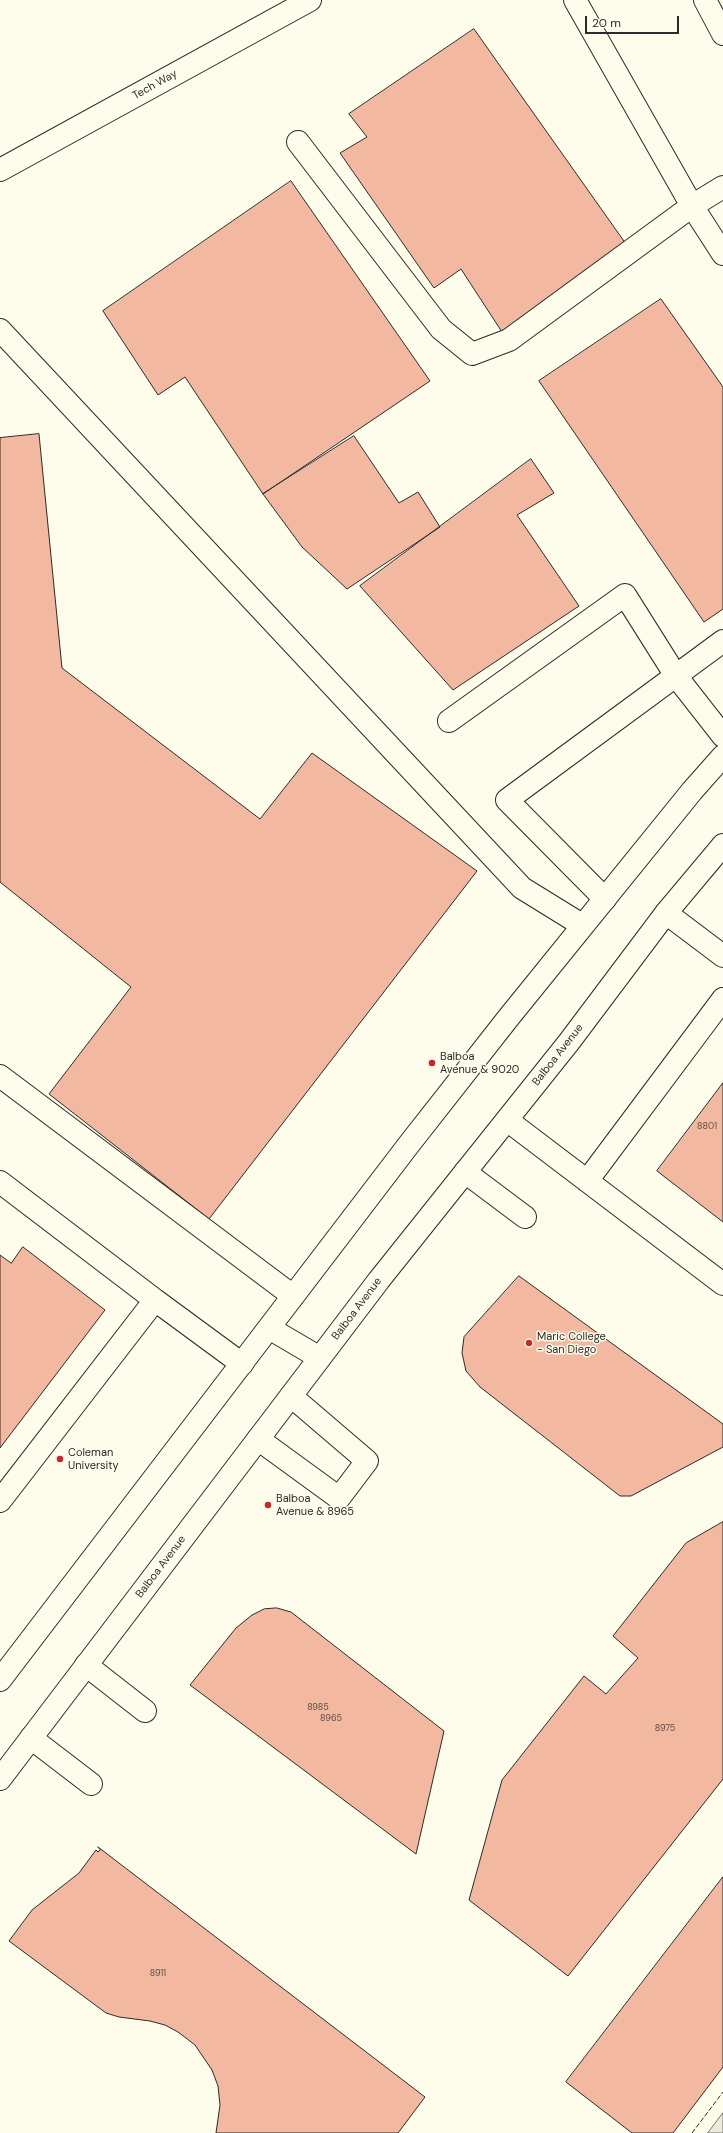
<!DOCTYPE html>
<html>
<head>
<meta charset="utf-8">
<style>
	body { margin:0 }
	#map { position:relative; width:723px; height:2133px; overflow:hidden; background:#fdfbea; font-family:"DM Sans",sans-serif }
	canvas { display:block }
	.scale { position:absolute; left:585px; top:16px; width:94px; height:18px; box-sizing:border-box; border:2px solid #2b2b2b; border-top:0; padding-left:5px; font-size:12px; line-height:14px; white-space:nowrap; color:#2b2b2b; -webkit-text-stroke:3px #fdfbea; paint-order:stroke }
</style>
</head>
<body>
<div id="map">
<canvas width="723" height="2133"></canvas>
<div class="scale">20 m</div>
</div>
<script>
const c = document.querySelector('canvas').getContext('2d');
c.lineJoin = 'round';
function fillPath(path, color) {
  c.fillStyle = color;
  c.fill(path, 'evenodd');
}
function strokePath(path, color, width, dash) {
  c.strokeStyle = color;
  c.lineWidth = width;
  c.lineCap = dash ? 'butt' : 'round';
  c.setLineDash(dash || []);
  c.stroke(path);
}
function write(font, color, halo, rows, align = 'center') {
  c.font = font + ' "DM Sans",sans-serif';
  c.lineWidth = 3;
  c.setLineDash([]);
  c.textBaseline = 'middle';
  c.strokeStyle = halo;
  c.fillStyle = color;
  for (const [text, x, y, turn = 0] of rows) {
    c.save();
    c.translate(x, y);
    c.rotate((+turn || 0) * Math.PI / 180);
    c.textAlign = isNaN(turn) ? turn : align;
    if (halo) c.strokeText(text, 0, 0);
    c.fillText(text, 0, 0);
    c.restore();
  }
}
const green = new Path2D(`
	M723 2113V2133H708Z`);
fillPath(green, '#ecebdb');
strokePath(green, '#74746e', 1);
const building = new Path2D(`
	M474 29 626 244 502 332 461 269 434 288 340 153 367 137 349 114Z
	M291 181 430 381 263 494 185 377 158 395 103 311Z
	M661 299 723 387V609L704 622 539 381Z
	M39 434 62 668 260 819 312 753 477 871 209 1219 49 1094 131 987 0 882V438Z
	M354 436 399 503 418 492 440 527 347 589 302 547 263 494Z
	M531 459 554 493 517 515 579 606 453 690 360 586Z
	M723 1083V1222L657 1171Z
	M23 1247 105 1310 0 1448V1255L11 1263Z
	M519 1276 723 1424V1447L631 1496H620L480 1387 466 1371 462 1353 464 1337Z
	M723 1522V1779L568 1976 469 1900 502 1780 584 1676 606 1694 638 1658 613 1636 686 1543Z
	M277 1608 291 1612 444 1731 416 1854 190 1685 236 1628 252 1615 264 1609Z
	M98 1847 425 2097 398 2133H216L220 2105 218 2086 212 2070 195 2045 178 2032 165 2025 150 2021 119 2017 106 2013 9 1941 32 1910 79 1873 96 1850 98 1852 100 1850Z
	M723 1877V2067L673 2133H632L566 2082Z`);
fillPath(building, '#f2b8a0');
strokePath(building, '#2b2b2b', 1);
const minor = new Path2D(`
	M705 0 723 34
	M298 142 441 329 472 354 509 340 692 206 575 0
	M0 170 310 0
	M723 187 692 206 723 254
	M0 330 522 888 582 925
	M449 721 625 595 676 676 723 736
	M605 899 507 800 723 641
	M666 913 723 956
	M0 1076 293 1296
	M507 1120 723 1284
	M465 1172 525 1217
	M587 1181 723 999
	M0 1182 155 1300 0 1501
	M155 1300 242 1364
	M258 1439 339 1498 367 1461 291 1396
	M86 1665 145 1711
	M31 1738 91 1784`);
const major = new Path2D(`
	M269 1328 320 1358
	M0 1680 410 1143 509 1017 692 791 723 756
	M0 1779 379 1280 569 1042 666 913 723 845`);
strokePath(minor, '#2b2b2b', 24);
strokePath(major, '#2b2b2b', 24);
strokePath(minor, '#fdfbea', 22);
strokePath(major, '#fdfbea', 22);
strokePath(new Path2D(`
	M692 2133 723 2092`), '#2b2b2b', 1, [5, 2]);
for (const [x, y, r, color] of [
	[432,1063,4,"#c62828"],
	[529,1343,4,"#c62828"],
	[60,1459,4,"#c62828"],
	[268,1505,4,"#c62828"]
]) {
  const dot = new Path2D();
  dot.arc(x, y, r, 0, 2 * Math.PI);
  c.fillStyle = color;
  c.fill(dot);
  strokePath(dot, '#fdfbea', 1.5);
}
write('9px', '#5d4e48', null, [
	["8801",707,1127],
	["8985",318,1708],
	["8965",331,1719],
	["8975",665,1729],
	["8911",158,1974]
]);
write('11px', '#2b2b2b', '#fdfbea', [
	["Tech Way",155,85,-29],
	["Balboa Avenue",558,1055,-52],
	["Balboa Avenue",357,1309,-53],
	["Balboa Avenue",161,1567,-53]
]);
write('11px', '#2b2b2b', '#fdfbea', [
	["Balboa",440,1057],
	["Avenue & 9020",440,1070],
	["Maric College",537,1337],
	["- San Diego",537,1350],
	["Coleman",68,1453],
	["University",68,1466],
	["Balboa",276,1499],
	["Avenue & 8965",276,1512]
], 'left');
</script>
</body>
</html>
